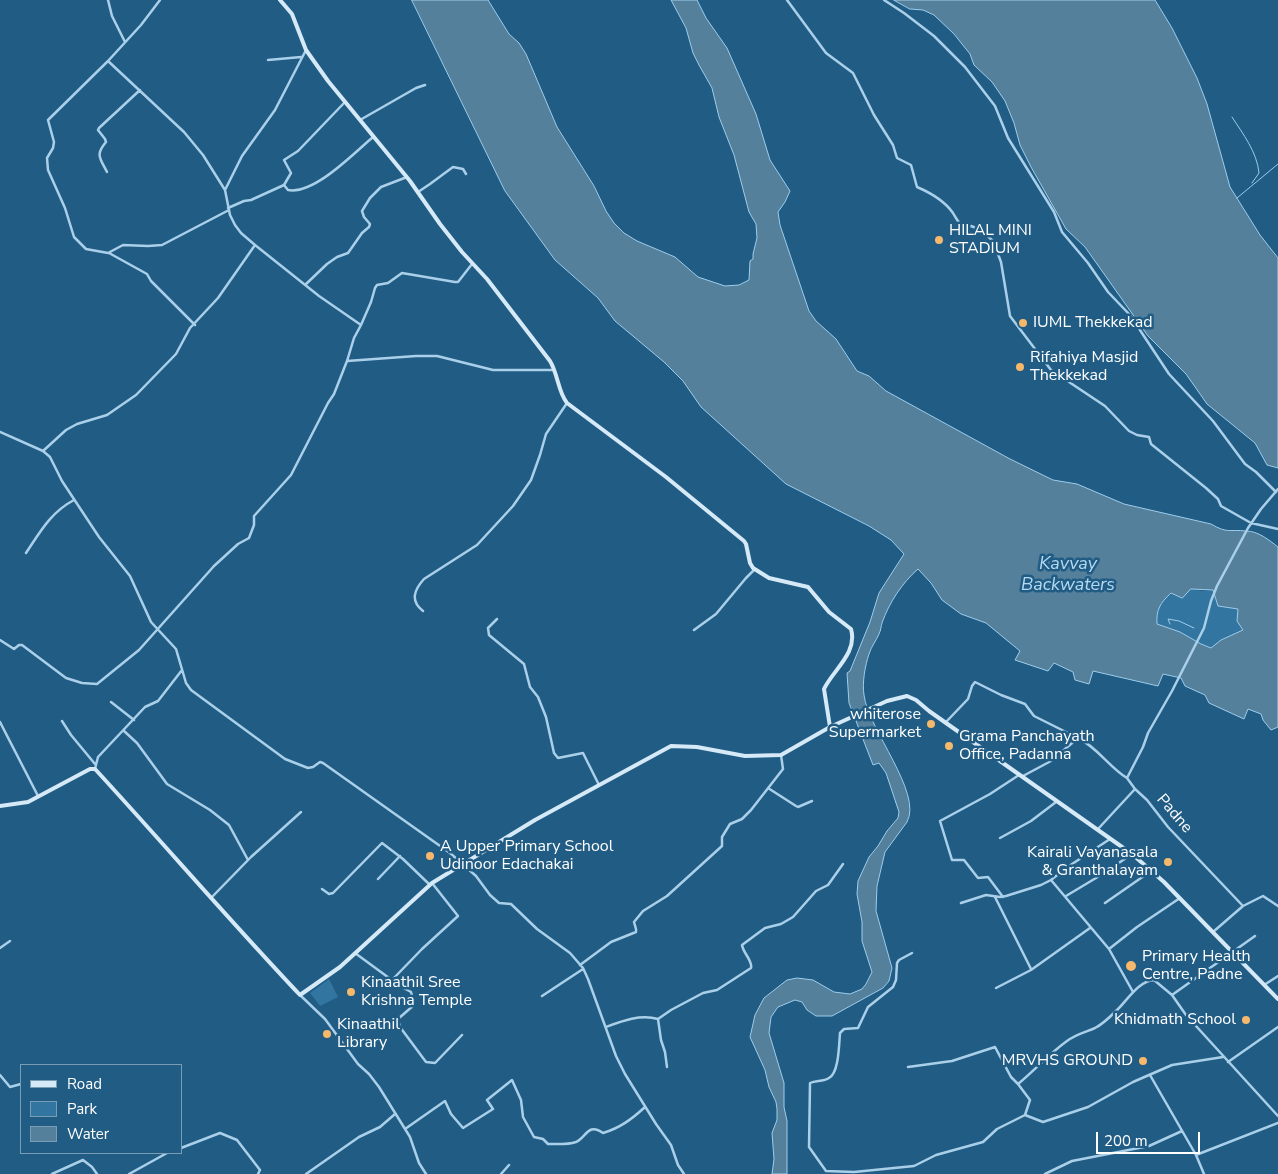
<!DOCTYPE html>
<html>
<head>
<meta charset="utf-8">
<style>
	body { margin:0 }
	#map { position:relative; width:1278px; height:1174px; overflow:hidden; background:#215c85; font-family:"Nunito Sans",sans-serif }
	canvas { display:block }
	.legend { position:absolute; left:20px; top:1064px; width:162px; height:90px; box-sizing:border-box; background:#215c85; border:1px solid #7a9db6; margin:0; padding:6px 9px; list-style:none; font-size:15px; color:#fff }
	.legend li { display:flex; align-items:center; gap:10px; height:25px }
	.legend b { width:25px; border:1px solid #7a9db6 }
	.scale { position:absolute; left:1096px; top:1132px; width:104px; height:22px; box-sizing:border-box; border:2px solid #fff; border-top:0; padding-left:6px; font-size:15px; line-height:18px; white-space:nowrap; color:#fff; -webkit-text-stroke:4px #215c85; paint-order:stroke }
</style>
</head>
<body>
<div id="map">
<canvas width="1278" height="1174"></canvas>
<ul class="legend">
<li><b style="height:6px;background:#d5e9f7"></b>Road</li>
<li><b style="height:14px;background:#3275a1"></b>Park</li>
<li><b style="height:14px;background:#55809c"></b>Water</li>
</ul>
<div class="scale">200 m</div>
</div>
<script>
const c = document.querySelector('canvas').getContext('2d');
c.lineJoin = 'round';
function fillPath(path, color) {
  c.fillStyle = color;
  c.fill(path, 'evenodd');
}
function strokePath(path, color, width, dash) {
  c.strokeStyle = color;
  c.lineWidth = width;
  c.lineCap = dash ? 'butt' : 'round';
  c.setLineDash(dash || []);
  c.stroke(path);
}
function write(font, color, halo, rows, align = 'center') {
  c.font = font + ' "Nunito Sans",sans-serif';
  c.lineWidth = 5;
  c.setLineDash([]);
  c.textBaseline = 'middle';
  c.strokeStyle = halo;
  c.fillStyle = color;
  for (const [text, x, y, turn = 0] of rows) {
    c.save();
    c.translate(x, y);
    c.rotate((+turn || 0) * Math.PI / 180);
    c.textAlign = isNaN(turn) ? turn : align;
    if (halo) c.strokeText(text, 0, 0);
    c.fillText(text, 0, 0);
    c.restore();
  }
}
fillPath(new Path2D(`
	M1191 589 1202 591 1213 590 1218 606 1238 609 1243 630 1221 640 1212 648 1201 644 1180 632 1157 624C1156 597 1167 594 1191 589Z
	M329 979 338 997 320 1006 310 993Z`), '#3275a1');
const water = new Path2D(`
	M412 0H488L509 34 519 43 526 54 557 127 594 186 606 211 614 223 624 233 637 241 675 257 698 277 725 286 739 285 749 280 750 261 753 259V254L757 238 756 224 749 212 734 155 719 117 712 88 699 65 693 53 686 28 671 0H697L706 18 727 48 756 114 770 160 790 191 785 202 778 212 780 225 809 311 816 321 836 339 857 371 869 376 886 391 1010 459 1053 480 1077 484 1124 504 1211 524C1228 534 1229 529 1246 531 1258 531 1269 540 1278 547V727L1271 730 1263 720 1261 714 1248 709 1244 719 1209 703 1205 695 1185 686 1181 678 1163 674 1158 686 1093 671 1089 684 1075 680 1073 672 1054 663 1048 671 1015 660 1020 651 986 623 961 614 942 600 931 583 918 569C902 583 889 603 882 623 881 626 881 630 879 634 876 641 871 647 869 654 865 666 862 683 864 695 868 729 923 793 907 822L885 852 877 886 876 911 892 968 889 981 883 988 832 1016H816L807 1010 802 1002 795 1000 778 1007 771 1017 769 1033 784 1083V1107L787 1121V1174H772L774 1159 772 1133 777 1120V1109L776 1102 769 1087 765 1070 750 1037 755 1015 764 998 787 980 797 978 813 980 834 992 850 994 862 989 866 984 872 972 862 941V922L857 894 858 881 869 857 878 846 887 831 898 818 899 812 886 773 879 763 873 765 849 703 847 673 850 671 870 622 879 593 904 554 891 540 869 526 786 484 701 407 683 381 664 362 615 321 598 298 555 260 505 191ZM1191 589 1213 590 1218 606 1238 609 1237 621 1243 630 1221 640 1211 648 1201 644 1180 632 1157 624C1156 610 1160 603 1171 593L1182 598Z
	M894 0H1155L1172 28 1197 78 1207 104 1230 187 1260 235 1278 258V468L1267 465 1255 443 1207 404 1186 374 1148 336 1085 247 1066 229 1031 167 1020 145 1014 123 1005 101 992 82 974 65 970 54 954 34 934 15 923 10 910 9Z`);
fillPath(water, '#55809c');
strokePath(water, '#9dcdeb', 1);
strokePath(new Path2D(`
	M1232 117C1243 134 1257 152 1259 173L1252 183
	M1237 198 1278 164
	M1170 624 1168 619 1179 621 1194 628`), '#9dcdeb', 1);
strokePath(new Path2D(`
	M108 0 112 16 125 42
	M160 0 141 25 108 61 184 132 203 155 225 190
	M787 0 826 53 853 73 874 115 893 145 897 158 911 165 917 187C931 193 944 200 953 213 957 220 959 224 965 229L971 226 981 230 993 241 1001 262 1010 316 1051 370 1105 406 1129 431 1137 435 1149 437 1151 444 1206 488 1218 499 1221 506 1251 523 1278 529
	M884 0 904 13 934 36 965 67 995 106 1008 138 1054 212 1062 232 1088 263 1108 292 1130 315 1169 374 1213 421 1245 464 1256 472 1276 492
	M268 60 301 57
	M108 61 48 120 54 142 53 148 47 158 48 170 65 208 74 237 86 249 108 253 123 245 148 246 162 245 229 210
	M345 102 298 151 284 160 291 173 284 185 288 190C314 195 354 153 373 137
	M360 120 416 88 425 85
	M107 172C100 158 95 155 106 142L105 139 98 130 99 128 140 90
	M418 192 430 184 453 167 463 169 466 174
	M228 208 244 201 251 200 284 185
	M255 245 319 296 361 325 354 338 347 361 416 356H437L493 370H554
	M109 253 147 274 151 281 195 325
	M305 285 327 264 337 257 348 253 362 233 369 227 370 224 364 217 362 211 370 198 381 187 407 177
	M361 325 371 302 375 288 377 285 388 283 402 273 455 282H458L472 264
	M0 432 43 451 50 457 62 481 99 537 130 576 151 622 176 649 186 683 191 690 285 759 308 768 313 767 320 762 323 763 450 853 476 876 490 895 499 903 511 904 537 929 570 953 583 968 588 979 616 1056 625 1074 656 1124 671 1145 678 1165 684 1174
	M43 451 66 430 77 424 107 415 136 395 176 354 190 328 218 298 255 245 241 233 235 225 230 215 225 190 242 156 275 110 306 50
	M1278 489 1261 509 1248 528 1217 586 1211 601 1204 628 1172 691 1148 733 1143 747 1127 778 1135 789 1147 800 1168 827 1243 906 1263 896 1278 906
	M26 553C40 532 51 512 74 500
	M423 611C410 601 414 590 424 579L477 545 513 506 531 480 540 455 546 434 567 403
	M497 619 488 628 489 635 524 664 530 687 538 697 546 717 554 753 558 758 583 753 599 785
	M694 630 716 614 746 578 755 569
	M0 640 14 649 19 645H22L66 678 82 683 97 684 139 650 214 566 238 544 249 538 254 525V516L291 475 328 403 334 394 347 361
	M111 702 134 720
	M62 721 71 735 95 764
	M0 722 38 796
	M946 722 968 699 972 686 975 682 1001 695 1025 704 1034 716 1078 738
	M124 731 137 743 167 784 210 810 229 825 248 860
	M95 769 98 757 145 707 158 701 182 670
	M1023 776 1051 761 1078 738C1097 747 1109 767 1127 778
	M768 788 796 806 798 807 812 801
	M1098 829 1135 789
	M1000 838 1031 821 1056 802
	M378 879 400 856
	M1051 880 1066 868 1110 839
	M322 889 329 894 333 893 382 843 403 859 430 885
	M1066 896 1101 875 1132 854
	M995 897 1031 969
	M1003 897 988 877 978 878 964 860H952L940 821 990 794 1019 775
	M211 898 251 857 301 812
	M961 903 986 895 1000 897 1006 896 1041 885 1051 880 1109 949
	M1105 903 1151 871
	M1213 932 1243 906
	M0 948 10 941
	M355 953 400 986 411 992 414 1005 398 1019 400 1027 426 1062 435 1063 462 1035
	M912 953 899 960 897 963 896 980 893 987 868 1007 858 1028 844 1029 840 1033C839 1044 839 1073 829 1078 823 1082 816 1080 810 1083L809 1147 826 1171 854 1172 914 1166 936 1155 983 1142 997 1129 1025 1115 1030 1100 1018 1084C1035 1070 1050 1053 1067 1041 1076 1034 1086 1032 1095 1028 1103 1024 1110 1017 1116 1011 1127 1001 1138 981 1154 980L1172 995 1186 1015 1278 1116
	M580 965 611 942 636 932V929L634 922 643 911 667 896 722 846V837L730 824 742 819 751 810 783 769 781 755
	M392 980 422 949 458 916 432 883
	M1264 985 1278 976
	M996 988 1031 970 1090 928
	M1133 992 1109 949 1137 927 1180 898
	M300 995 325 1019 358 1064 369 1074 379 1087 410 1137 419 1163 426 1174
	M1172 995 1255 936
	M542 996 583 969
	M658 1019 671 1010 703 993 717 990 751 968C753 961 743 953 742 945L765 928 781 924 793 917 816 891 828 885 843 864
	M606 1027C622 1021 640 1014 658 1019L661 1040 665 1052 667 1067
	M1228 1062 1278 1027
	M908 1067 952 1061 995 1047 1011 1077 1018 1084
	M0 1075 10 1087 21 1084
	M1150 1075 1196 1155 1204 1174
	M1025 1115 1043 1122 1088 1107 1133 1082 1172 1065 1223 1057
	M405 1129 445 1101 451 1114 463 1128 493 1109 487 1100 512 1080 521 1100 523 1117 534 1137 543 1139 548 1144C557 1144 567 1145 576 1142 586 1138 588 1122 603 1133 620 1128 632 1119 645 1107
	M181 1148 220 1133 237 1140 260 1170 258 1174
	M1196 1155 1278 1123
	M52 1174 83 1160 92 1167 97 1174
	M129 1174 167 1153
	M306 1174 359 1137 380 1127 395 1114
	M501 1174 509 1165
	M1045 1174 1072 1161 1149 1146 1182 1131`), '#aad0e9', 2.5);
strokePath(new Path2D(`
	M280 0 292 14 306 50 328 81 410 181 440 224 462 252 487 279 550 361C558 374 558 392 567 403L666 477 744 541 746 544 750 563 753 568 769 578 808 587 829 612 851 629C858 653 833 670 824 689L830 727
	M0 806 28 802 90 769H95C164 844 230 921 300 995L340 967 432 883 535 820 671 746 697 747 745 756 781 755 830 727 887 701 907 696 916 700 929 711 1132 854 1164 882 1278 999`), '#d5e9f7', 4);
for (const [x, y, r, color] of [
	[939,240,5,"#f6b86b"],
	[1023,323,5,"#f6b86b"],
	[1020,367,5,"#f6b86b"],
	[931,724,5,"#f6b86b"],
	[949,746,5,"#f6b86b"],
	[430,856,5,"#f6b86b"],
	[1168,862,5,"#f6b86b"],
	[1131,966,6,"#f6b86b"],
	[351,992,5,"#f6b86b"],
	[1246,1020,5,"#f6b86b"],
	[327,1034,5,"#f6b86b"],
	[1143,1061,5,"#f6b86b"]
]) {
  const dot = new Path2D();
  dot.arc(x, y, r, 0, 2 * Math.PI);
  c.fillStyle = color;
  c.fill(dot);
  strokePath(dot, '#215c85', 2);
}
write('16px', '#fff', '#215c85', [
	["HILAL MINI",949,231],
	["STADIUM",949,249],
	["IUML Thekkekad",1033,323],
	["Rifahiya Masjid",1030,358],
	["Thekkekad",1030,376],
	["whiterose",921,715,"right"],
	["Supermarket",921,733,"right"],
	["Grama Panchayath",959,737],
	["Office, Padanna",959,755],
	["A Upper Primary School",440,847],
	["Udinoor Edachakai",440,865],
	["Kairali Vayanasala",1158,853,"right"],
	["& Granthalayam",1158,871,"right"],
	["Primary Health",1142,957],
	["Centre, Padne",1142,975],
	["Kinaathil Sree",361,983],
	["Krishna Temple",361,1001],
	["Khidmath School",1236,1020,"right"],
	["Kinaathil",337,1025],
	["Library",337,1043],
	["MRVHS GROUND",1133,1061,"right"]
], 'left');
write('16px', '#fff', '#215c85', [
	["Padne",1174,814,49]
]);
write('italic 18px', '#b5daf1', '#215c85', [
	["Kavvay",1068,565],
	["Backwaters",1068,586]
]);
</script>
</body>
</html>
